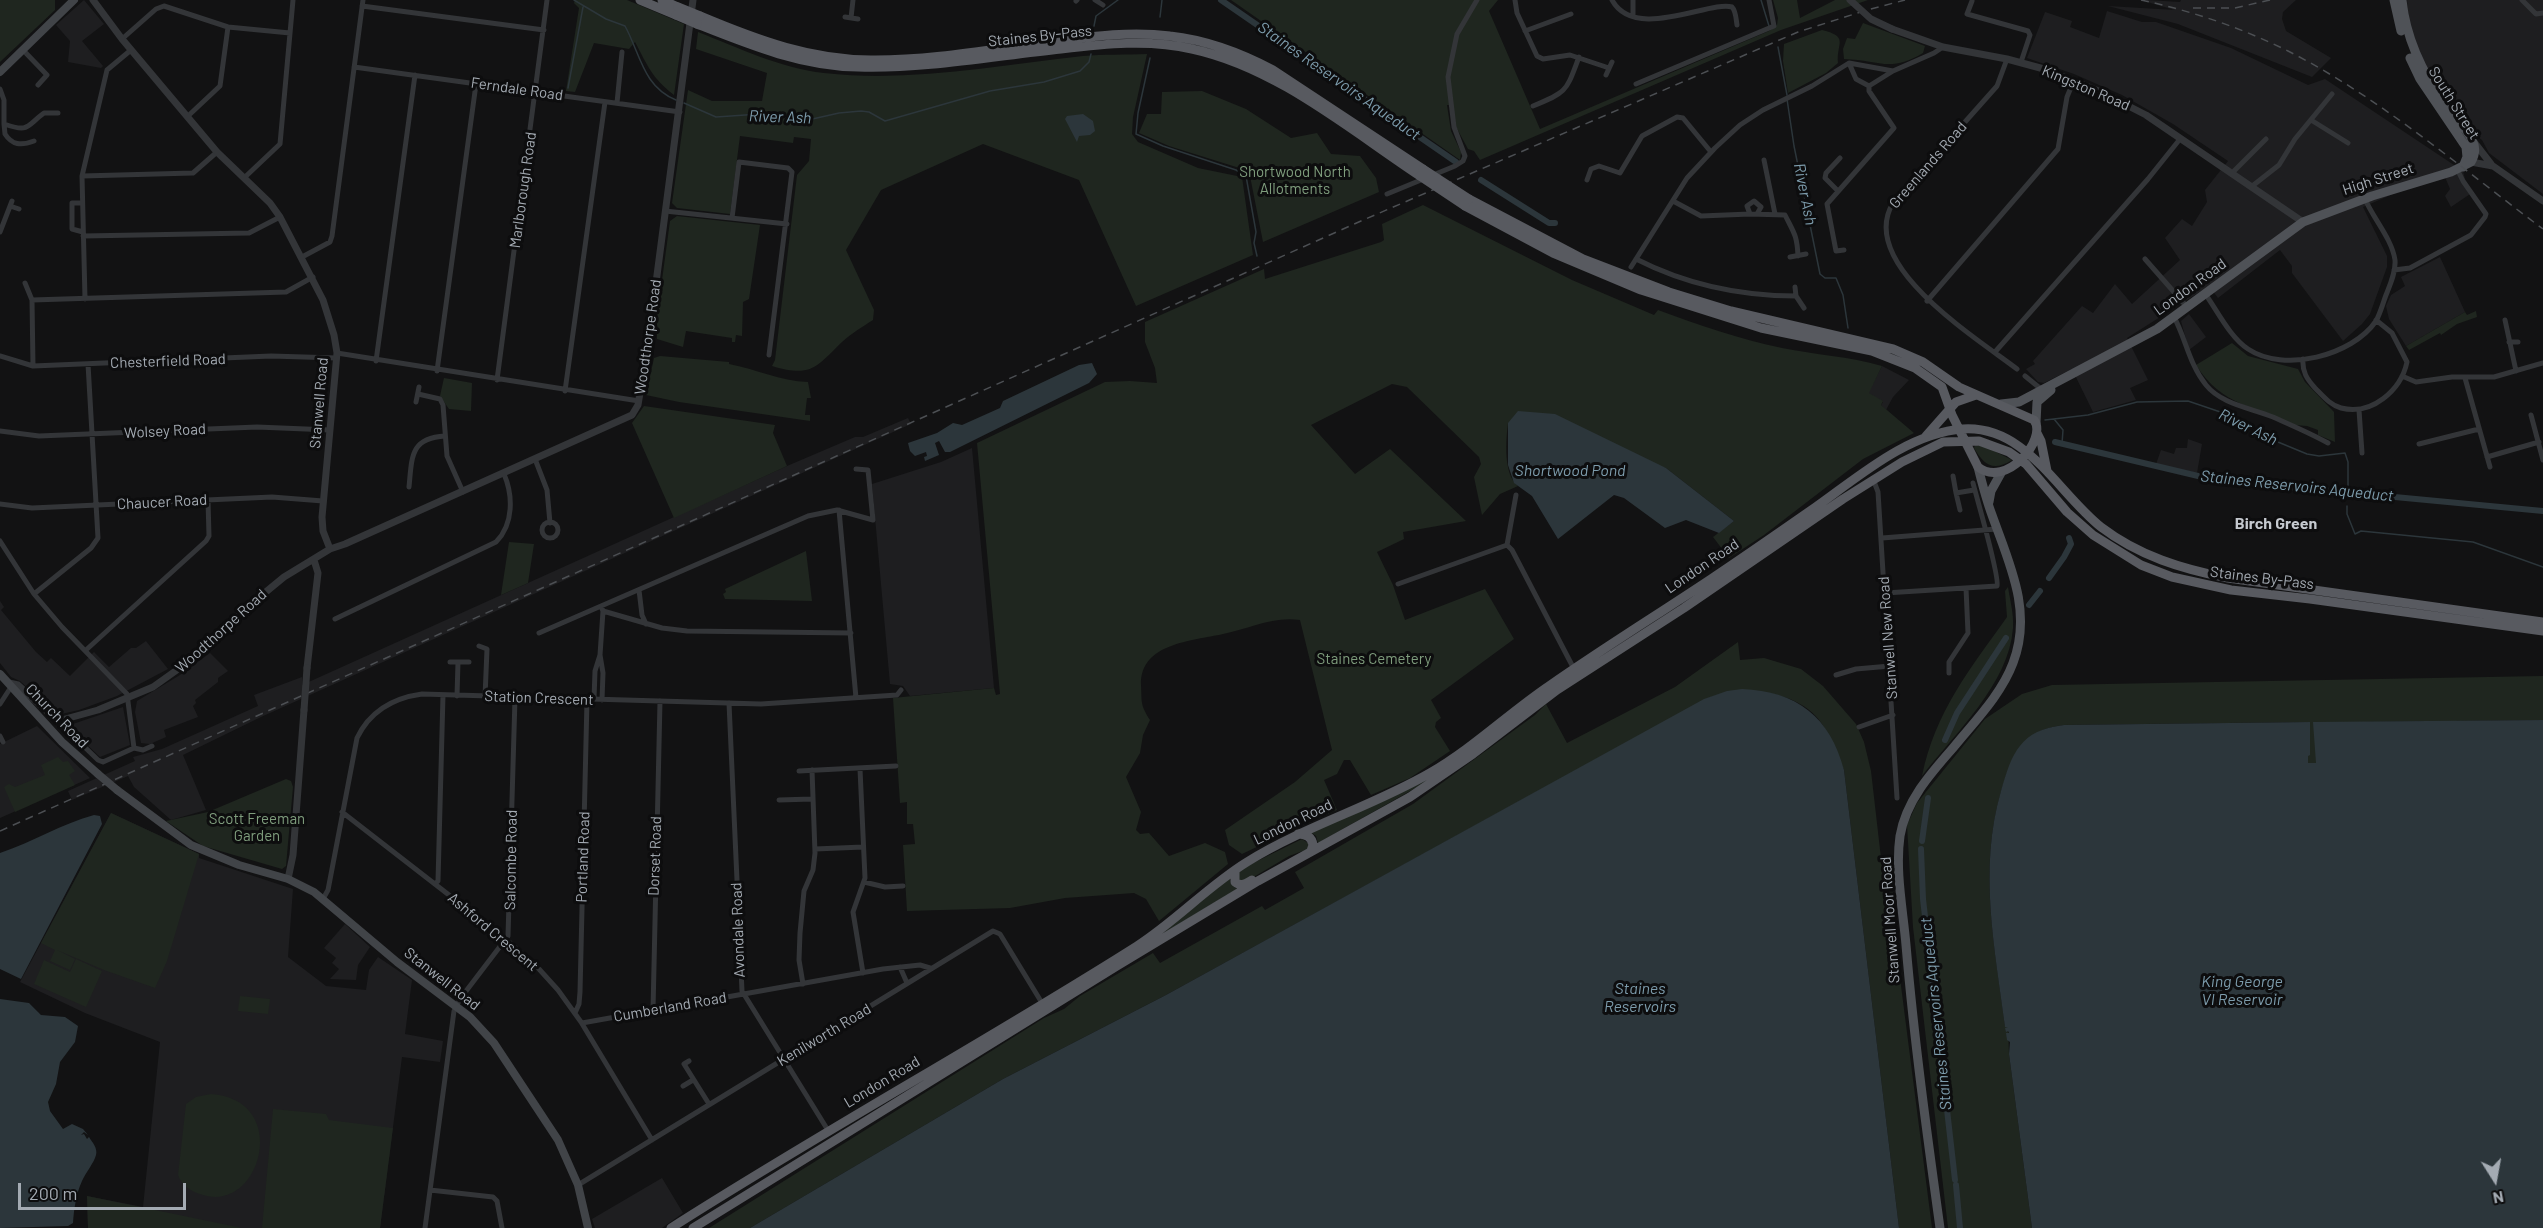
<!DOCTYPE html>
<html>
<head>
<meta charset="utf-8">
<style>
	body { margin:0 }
	#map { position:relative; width:2543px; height:1228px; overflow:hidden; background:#121213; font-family:Barlow,sans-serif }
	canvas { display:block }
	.north { position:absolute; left:2465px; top:1150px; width:60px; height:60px; -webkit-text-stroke:4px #0d0d0e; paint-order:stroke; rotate:169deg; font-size:16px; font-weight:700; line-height:24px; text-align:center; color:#a4abb3 }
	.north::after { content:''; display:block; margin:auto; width:21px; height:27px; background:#a4abb3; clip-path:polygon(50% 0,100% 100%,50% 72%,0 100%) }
	.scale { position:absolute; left:18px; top:1183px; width:168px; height:27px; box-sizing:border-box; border:3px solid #a4abb3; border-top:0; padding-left:8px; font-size:18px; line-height:21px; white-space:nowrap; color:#a4abb3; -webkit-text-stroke:4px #0d0d0e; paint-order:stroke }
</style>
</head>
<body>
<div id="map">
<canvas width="2543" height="1228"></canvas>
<div class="north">N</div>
<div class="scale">200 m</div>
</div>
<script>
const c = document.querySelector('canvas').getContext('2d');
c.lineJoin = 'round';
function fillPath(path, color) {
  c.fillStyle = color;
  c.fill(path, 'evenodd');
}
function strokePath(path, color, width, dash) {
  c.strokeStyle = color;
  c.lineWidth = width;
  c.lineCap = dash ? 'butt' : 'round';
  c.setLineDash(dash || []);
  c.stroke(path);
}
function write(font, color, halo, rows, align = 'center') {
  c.font = font + ' Barlow,sans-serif';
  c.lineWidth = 6;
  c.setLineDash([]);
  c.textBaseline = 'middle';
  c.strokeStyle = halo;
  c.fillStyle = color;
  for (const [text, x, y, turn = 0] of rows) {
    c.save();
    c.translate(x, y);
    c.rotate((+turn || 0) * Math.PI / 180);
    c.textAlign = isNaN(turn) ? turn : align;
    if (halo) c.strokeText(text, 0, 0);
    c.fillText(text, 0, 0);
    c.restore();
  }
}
fillPath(new Path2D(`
	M84 0 104 24 82 41 103 66 101 68 68 62 70 41 56 25Z
	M2147 0 2180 2 2181 0H2296L2283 12 2282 19 2286 31 2331 58 2312 77 2178 24 2108 6 2175 10 2147 2Z
	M2407 0H2543V194L2489 153 2482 140 2472 132 2453 110 2419 58 2409 24Z
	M2107 11 2142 22H2156L2231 48 2308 85 2325 79 2463 171 2466 183 2473 192 2451 207 2445 196 2450 189 2445 177 2393 194 2363 207 2387 256V267L2370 314 2362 324 2343 341 2292 273V266L2280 250 2218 298 2209 286 2127 338 2148 380 2130 388 2136 400 2093 412 2072 369 2044 383 2038 382 2026 369 2035 364 2033 361 2082 306 2093 313 2115 284 2132 304 2180 260 2165 238 2182 219 2192 226 2207 202 2205 190 2228 161 2173 124 2122 95 2074 74 2027 58 2045 12 2072 21 2070 27 2099 38Z
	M2440 257 2465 312 2406 346 2389 319 2386 306 2391 295 2405 286 2401 277Z
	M2189 314 2206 337 2189 350 2181 321Z
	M1882 366 1909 380 1893 397 1886 410 1881 405 1883 402 1868 393Z
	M908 418 911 424 261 717 183 755 206 810 171 820 134 787 128 776 72 800 68 791 135 761 133 757 162 749 258 706 254 695 302 677V685L787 466 855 437H863Z
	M2188 439 2202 444 2197 473 2156 464 2161 450 2174 454 2176 448H2187Z
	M972 448 994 688 910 696 903 686 890 684 872 484 941 462Z
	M0 601 4 607 1 610 36 652 47 662 51 658 70 676 94 652 109 667 131 648H136L146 641 168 669 117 696 79 710 61 714 55 713 20 681 11 677 0 663Z
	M210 653 228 671 218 678V682L195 700 196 703 193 706 198 717 164 730 166 737 150 744 141 743 135 712 137 701 180 675Z
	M123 707 130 745 100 757 67 726Z
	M37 726 90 778 0 818V744Z
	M111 813 199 854V858L293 889 288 957 326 986 366 990 369 970 378 957 412 980 405 1034 443 1041 440 1062 402 1057 380 1228H88L87 1196 143 1207 160 1042 85 1013 20 982Z
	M345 924 370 947 358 965 356 980 330 979 339 969 332 963 336 958 324 948Z
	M662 1178 683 1213 662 1228H595L592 1219Z`), '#1e1e20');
fillPath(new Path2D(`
	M0 0H55V10L0 62Z
	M575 0H627L684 24 674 95C651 77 648 66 635 42L629 49 594 43 575 92 566 91 579 8 574 3Z
	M1231 0H1498L1489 11 1540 129 1769 31 1777 25 1778 18 1773 0H1797L1800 18 1835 0H1868L1781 30 1480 160 1474 151 1468 149 1455 125 1451 105H1447L1451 131 1461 152 1460 160Z
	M1863 23 1925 46 1923 53C1890 73 1879 60 1844 59L1843 49 1847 38 1855 39Z
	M1822 30C1850 37 1836 43 1838 63L1826 73 1788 93 1783 61 1784 44Z
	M698 32C739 48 780 68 824 73 911 83 997 65 1083 56 1104 54 1126 55 1147 54L1133 117 1132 134 1138 142 1198 168 1242 177 1253 255 1136 306 1079 180 983 144 881 190 846 250 874 310 873 320C862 327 852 333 842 342 816 367 812 378 772 366L775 360 797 175 809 161 811 139 794 137 793 143 740 136 730 214 677 208 672 203 688 90 712 101H762L767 73 696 49Z
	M1202 91 1246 109 1291 138 1317 133 1331 154 1360 156 1376 178 1379 192 1263 242 1249 171 1169 146 1139 133 1147 114H1161L1162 92Z
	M1423 205 1572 280 1654 315 1658 310C1698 325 1740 339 1782 348 1815 355 1849 356 1882 366L1869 393 1883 401 1881 405 1914 433 1863 459 1764 535 1729 558 1713 537 1734 521 1666 468 1508 423C1506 440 1503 474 1518 486L1500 494 1482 515 1474 477 1481 464 1479 457 1407 387 1392 384 1311 425 1355 474 1390 449 1466 521 1403 532 1404 539 1377 552 1393 585 1405 620 1485 589 1514 639 1431 700 1441 718 1436 722 1435 727 1450 751 1410 778 1371 795 1350 760H1344L1337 774 1324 780 1337 810 1318 818 1313 812 1305 816 1301 826 1242 854 1229 845 1225 830 1295 782 1332 750 1300 620C1272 616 1249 629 1223 634 1192 641 1140 643 1141 685 1142 703 1140 704 1150 720L1143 735 1140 753 1126 777 1141 812 1136 830 1140 834 1149 833 1169 856 1205 843 1225 852 1228 864 1159 921 1146 899 1134 893 1065 898 1010 908 907 911 903 845 915 844 913 824H907V802L900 803 893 698 994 688 996 695 1000 694 977 443 1105 382 1130 381 1157 383 1155 368 1145 342V322L1264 269 1265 279 1381 242 1384 240 1382 224Z
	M677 216 760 225 749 299 743 302 742 336 736 335 735 342H732V338L686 331 683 347 657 339V317L670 221Z
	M2476 311 2477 317 2457 324 2441 335 2440 333 2409 350 2406 346 2465 312 2467 315Z
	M2232 343 2248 356 2298 369 2305 382 2334 412 2335 442 2318 435V430L2307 426 2295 425C2254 406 2222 406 2196 365Z
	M660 356 729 362V364C756 369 780 381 808 382L811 398H807L805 415H810V421L679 402 646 395 654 358Z
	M444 378 472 383 471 411 449 409 440 396Z
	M644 406 775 425 773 433 787 466 674 518 632 423Z
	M1975 445 1986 447 2012 460C1993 472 1984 465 1974 448Z
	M509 542 534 544 528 583 501 595Z
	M806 551 812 601 725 599 723 594 726 592 725 589Z
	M2008 587C2010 600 2014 614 2013 628 2009 684 1955 733 1922 776 1935 712 1970 669 2007 617L2005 591Z
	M1738 642 1740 660 1764 658 1801 669 1823 686 1856 724 1864 742 1871 771 1885 893 1893 892 1900 978 1932 1228H1899L1844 770C1837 755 1831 738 1822 724 1799 689 1738 684 1704 700L1166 995 1003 1079 750 1228H709L1044 1018 1064 1009 1080 996 1153 953 1160 963 1262 906 1265 910 1304 888 1295 872 1413 804 1535 715 1546 704 1567 743 1675 687Z
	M2543 676V720L2363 722 2316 755V763H2308V755H2310L2309 722 2064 725C2022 730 2012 755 2001 792 1978 870 1995 947 2005 1026H2008L2009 1054 2032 1228H1948L1913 927 1907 825 1917 803 1985 719 2022 694 2052 685Z
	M58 757 63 762 68 761 75 771 69 775 75 785 15 812 4 787 9 784 15 787 45 775 41 765Z
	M1432 775 1435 777 1318 843 1316 836 1310 832Z
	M286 779 291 781 293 787 286 866 282 869 203 846 166 821 208 812Z
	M111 813 199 854 167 961 155 988 104 970 57 950 75 959 70 970 50 961 55 950 41 943Z
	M1302 839 1308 843V849L1289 856 1247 881H1239L1237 873 1241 869Z
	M1230 877 1231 884 1237 889 1141 947Z
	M76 959 102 971 86 1007 34 984 44 960 70 972Z
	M240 996 270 999 268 1014 238 1011Z
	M211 1094C292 1100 261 1213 203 1195 192 1192 182 1186 178 1175L186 1104 196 1097Z
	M273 1109 326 1114 329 1120 393 1128 380 1228H262Z
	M87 1196 242 1228H88Z`), '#1f261f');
fillPath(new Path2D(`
	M1083 114 1093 121 1095 131 1090 135 1079 136 1077 142 1065 119 1067 116Z
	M1092 363 1097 374 1089 383 950 452H945L939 441 935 443 939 455 925 461 924 457 927 456 926 452 915 456 910 451 908 443 937 433 953 423 962 425 1000 408 1003 401 1079 365Z
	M1518 411 1555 414 1666 468 1734 521 1719 533 1686 520 1665 528 1624 498 1614 495 1558 539 1532 496 1514 483 1508 465V423Z
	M1742 689C1797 691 1830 717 1844 770L1899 1228H750L1003 1079 1166 995 1704 699 1727 691Z
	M2543 720V1228H2032L2009 1054 2010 1042 2007 1040 2006 1033H2009L2008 1031 2006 1032 2005 1028 2008 1027H2005C1995 948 1978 870 2001 791 2012 753 2020 730 2064 725L2310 722V755L2308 756V763H2316L2313 722Z
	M94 815 100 816 102 824 21 979 0 969V853C33 842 61 824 94 815Z
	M0 999 29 1003 41 1015 65 1017 78 1026 75 1042 60 1062 56 1084 48 1102 50 1111 63 1129 72 1124 83 1129 88 1135 84 1132 81 1135 84 1134 87 1139 89 1137C92 1142 98 1148 96 1155 94 1163 86 1172 82 1181 76 1194 74 1209 73 1223L68 1226 0 1228Z`), '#2c363b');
strokePath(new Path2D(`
	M574 0 606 19 625 26C640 53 643 87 676 100
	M1761 0 1769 26
	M1160 17 1162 0
	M1094 26 1096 16 1118 0
	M1778 47 1787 95
	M1150 58 1138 113 1136 134 1163 146 1236 170 1246 176 1256 232 1254 243 1257 256
	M568 88 583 7
	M1787 99 1794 146 1820 274 1825 278H1836L1843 295 1848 328
	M684 103 716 117 760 114 808 120 839 113 861 111 869 112 885 121 990 91 1044 82 1080 71 1089 62 1091 54
	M2054 419 2063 430 2062 444
	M2045 420 2088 415 2137 402 2188 401 2238 418 2261 435 2307 454 2319 456 2345 453 2348 462V488
	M2347 506V514L2355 534 2361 531 2473 542 2543 567`), '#2c363b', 1.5);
strokePath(new Path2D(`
	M1221 0 1456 162
	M1481 180 1549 223H1555
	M2055 442 2215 480 2543 511
	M2049 578 2064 557 2071 544 2069 538
	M2029 605 2040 591
	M1945 740 1957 713 2006 638
	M1922 841 1928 798
	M1921 849 1923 899 1955 1180
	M1956 1185 1960 1228`), '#2c363b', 6);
strokePath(new Path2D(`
	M1095 0 1103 5
	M1515 0 1517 13 1537 56 1543 59 1570 55 1609 68
	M1612 0C1635 42 1710 0 1732 7 1736 11 1736 19 1737 25
	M1633 0V16
	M2522 0 2536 14 2543 13
	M1076 1 1077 0
	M1972 1 1967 14 2028 31 2030 35 2021 62
	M362 6 544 30
	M845 17 858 19
	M851 18 853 0
	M1525 31 1571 14
	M122 39 156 9 164 6 228 27 290 33
	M23 50 47 75 38 85
	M2007 59 1997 86 1893 203C1856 264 1978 339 2017 369
	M1849 63 1856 79 1869 86 1893 71
	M354 67 680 112
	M1606 75 1612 62
	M1636 84 1774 26 1769 0
	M0 89 4 100V124C30 133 26 126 44 113H58
	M617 103 622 52
	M1533 106C1568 92 1566 91 1579 57
	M188 116 220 86 228 27
	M2311 120 2348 143
	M4 124 5 134C12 145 21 146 34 141
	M1764 160 1775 214
	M2231 174 2266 139
	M82 176 193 173 217 152
	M244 178 280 144 293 0
	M1587 180 1591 169 1599 166 1620 173 1642 136 1677 117 1683 118 1711 152
	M2251 187 2279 165 2295 139 2332 94
	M1838 191 1825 178 1826 173 1840 158
	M1387 194 1455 166 1463 161 1465 156 1454 127 1448 77 1457 34 1477 0
	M1673 201 1701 216 1750 214 1785 215C1794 233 1797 235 1798 256
	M82 203H72V229L83 232
	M10 206 19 209
	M665 211 787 224
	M1750 214 1747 206 1754 201 1761 207 1757 214
	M732 218 739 162 788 168 792 172 769 355
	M0 232 12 201
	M83 236 249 233 280 217
	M1844 250 1836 251 1827 204 1894 128 1869 91V86
	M302 257 330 242 332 236 363 0
	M1790 257 1806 254
	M1636 259C1685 284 1740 296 1796 296
	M2145 259 2188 308
	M1631 267 1687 178 1715 148 1740 125 1763 110 1812 86 1849 63 1893 71 1934 53 1943 47
	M2394 270 2410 268 2471 235 2485 217 2486 214 2463 181 2457 169
	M25 283 32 300
	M1795 287 1796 296 1804 308
	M2206 295C2218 312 2230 337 2248 349 2284 373 2352 356 2376 321 2380 314 2383 303 2386 295 2390 285 2396 272 2395 260 2392 239 2373 218 2365 199
	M85 299 82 176 107 70 131 50
	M1927 301 2058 149 2067 97 2074 80
	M2174 317C2186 339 2189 364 2206 385 2221 404 2251 408 2273 417 2291 425 2310 433 2328 443
	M2505 320 2516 371
	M2509 342H2518
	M1995 352 2148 179 2180 139
	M337 353 639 401
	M0 356 33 366 271 356 337 358
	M2303 359C2302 372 2307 379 2315 388 2323 396 2330 405 2341 408 2372 416 2401 390 2407 362L2392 333 2376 320
	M376 361 415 75
	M33 366 32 300 286 292 313 277
	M437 371 476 84
	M2025 376 2041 389
	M2402 376 2416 382 2452 377H2494L2543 363
	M2465 378 2490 467
	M497 380 547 0
	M565 391 605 102
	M418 394 440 399 443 405 447 456 463 492
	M416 402 419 387
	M2359 410 2362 453
	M2531 415 2543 460
	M0 431 39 436 257 427 330 430
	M2419 444 2479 429
	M2487 457 2539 442
	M535 459 547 490 550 523
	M1953 476 1956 493
	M1873 479 1878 492 1897 798
	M409 487C412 457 410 438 445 436
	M1516 495 1507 545 1512 550 1574 669
	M0 504 32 508 272 497 323 501
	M839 510 856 698
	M1960 510 1956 493 1974 490
	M542 530a8 8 0 1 1 16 0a8 8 0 1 1-16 0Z
	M1882 538 1997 529
	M0 541 34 594 62 627 127 694 134 748
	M1398 584 1507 545
	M639 590 642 615 646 624
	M1885 593 1997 586C2000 577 1977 499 1973 483
	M34 594 91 548 98 538 88 364
	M601 606 603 611 662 628 687 631 851 633
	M335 619 496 542C514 524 513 495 504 474
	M539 633 808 516 837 510 873 520 868 470 856 469
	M479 646 487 649 485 697
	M86 650 206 541 209 536 208 500
	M600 655 603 611
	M450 662H469
	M1949 673V662L1968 633 1966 588
	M1836 675 1856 669 1890 666
	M457 696 458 662
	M594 699 595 671 600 655 603 673 602 700
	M729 703 742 991 829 1132
	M0 704 11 687
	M58 721 98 760 103 762 134 748 143 750 152 746
	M1859 727 1893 715
	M0 736 3 742
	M860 769 865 878 853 912 863 973
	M799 771 896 766
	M779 800 812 799
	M342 812 507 940 539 969 558 990 581 1022 652 1140
	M815 849 863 847
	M864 882 885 887 903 886
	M435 884 438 881 443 695
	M323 899 328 890 357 738C370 711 393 698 422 694L761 704 897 695 901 690
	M900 967 907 983
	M803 984 799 960 800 933 804 891 813 870 815 853 812 770
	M653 1010 660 701
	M575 1013 579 1004 580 992 587 700
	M582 1023 883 969 920 965 930 968
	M689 1061 684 1064 709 1104
	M683 1086 693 1080
	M578 1185 993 931 1000 934 1042 1003
	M430 1190 493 1197 497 1201 502 1228
	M425 1228 454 1011 460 999 508 936 515 698`), '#333538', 5);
strokePath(new Path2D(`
	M93 0 122 39 217 152 270 203 280 217 323 300 334 335 337 353 322 517 323 531 330 549
	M1892 29 1943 47 2007 59 2044 69 2101 92 2146 115 2303 222
	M2474 142 2491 164
	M2471 162 2493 166 2543 201
	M307 668 318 573 314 560
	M9 683 18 685 58 721 98 710 153 687 195 657 250 605 284 577 330 549 345 544 632 415 638 405 648 344 693 0
	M288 879 293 855 304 710`), '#333538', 7);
strokePath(new Path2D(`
	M0 72 74 0
	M0 674 62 742 98 774
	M117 790 191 845 239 865 288 879 314 892 397 962 470 1017 494 1043 558 1140 578 1185 588 1228`), '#414448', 8);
strokePath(new Path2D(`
	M2394 0 2401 31
	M2410 58 2420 79 2466 147 2467 157 2463 167
	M2001 404 2019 402 2157 329 2303 222 2372 196 2451 172 2471 162C2475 155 2476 147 2472 140 2466 128 2454 117 2446 106 2423 74 2406 40 2402 0
	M2036 423 2037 402 2051 390
	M1989 502 1991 491 2001 473
	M1940 1228C1927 1134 1914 1039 1906 945 1903 910 1895 871 1900 836 1906 801 1930 774 1953 748 1974 722 2001 695 2013 663 2033 611 2009 563 1992 515 1986 499 1982 483 1978 467`), '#4f5257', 9);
strokePath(new Path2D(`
	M640 0 676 15
	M662 0 678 7
	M700 16C757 40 813 61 875 60 936 60 997 48 1057 41 1094 36 1132 31 1170 36 1207 40 1241 53 1273 70L1423 169
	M697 24C750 45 801 66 858 67 925 69 994 56 1061 49 1104 44 1149 39 1192 49 1276 67 1349 129 1420 176
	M1465 206 1553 253 1641 290 1761 328 1872 351 1915 368 1942 387 1952 415 1978 467C2006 489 2048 439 2034 420L1959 387 1923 362 1893 349 1731 311 1669 292 1583 259 1469 199
	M2037 433 2041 441 2047 471
	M1926 436 1956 402 1976 395
	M1298 834C1306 834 1312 837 1313 845L1311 851
	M1235 871V882C1241 887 1245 884 1252 880
	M671 1228C824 1130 984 1043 1137 946 1176 921 1208 886 1247 862 1305 826 1371 807 1430 773 1472 749 1509 713 1549 686 1602 649 1657 615 1711 579 1744 557 1777 534 1810 511 1855 480 1906 433 1963 429 2026 425 2058 493 2101 527 2139 556 2182 569 2228 578L2543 622
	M693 1228 1117 966 1258 881 1410 797 1473 754 1557 690 1684 608 1843 499 1902 462 1943 442 1979 441 2009 452 2026 464 2067 512 2093 535 2141 565 2172 577 2231 590 2310 599 2543 631`), '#585a60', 9);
strokePath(new Path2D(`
	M2141 0C2192 11 2242 28 2288 51 2379 97 2461 168 2543 229
	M2193 8H2235L2270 0
	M0 831 1361 221 1798 32 1867 10 1905 0`), '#4c4f53', 1.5, [8, 6]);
strokePath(new Path2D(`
	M1850 0 1871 19 1892 29
	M304 710 307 668`), '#333538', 7);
strokePath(new Path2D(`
	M98 774 117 790`), '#414448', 8);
strokePath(new Path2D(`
	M678 7 700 16
	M676 15 697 24
	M1423 169 1469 199
	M1420 176 1465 206`), '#585a60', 9);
write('15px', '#a4abb3', '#0d0d0e', [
	["Staines By-Pass",1040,36,-6],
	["Kingston Road",2086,88,23],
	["Ferndale Road",517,89,8],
	["South Street",2454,103,58],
	["Greenlands Road",1928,165,-49],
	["High Street",2378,179,-18],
	["Marlborough Road",523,190,-82],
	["London Road",2190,287,-36],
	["Woodthorpe Road",648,337,-82],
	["Chesterfield Road",168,361,-2],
	["Stanwell Road",319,403,-85],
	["Wolsey Road",165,431,-3],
	["Chaucer Road",162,502,-3],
	["London Road",1702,566,-34],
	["Staines By-Pass",2262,578,7],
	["Woodthorpe Road",221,631,-42],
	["Stanwell New Road",1888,638,-94],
	["Station Crescent",539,698,2],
	["Church Road",57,716,46],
	["London Road",1293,822,-26],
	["Dorset Road",655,856,-88],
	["Portland Road",583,857,-88],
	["Salcombe Road",511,860,-89],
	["Stanwell Moor Road",1890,920,-94],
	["Avondale Road",738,930,-92],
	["Ashford Crescent",493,932,40],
	["Stanwell Road",442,979,38],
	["Cumberland Road",670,1007,-10],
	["Kenilworth Road",824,1035,-31],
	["London Road",882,1082,-31]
]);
write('15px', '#7f9d7d', '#0d0d0e', [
	["Shortwood North",1295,172],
	["Allotments",1295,189],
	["Staines Cemetery",1374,659],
	["Scott Freeman",257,819],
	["Garden",257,836]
]);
write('italic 16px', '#7d9cac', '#0d0d0e', [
	["Staines Reservoirs Aqueduct",1339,81,35],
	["River Ash",780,117,2],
	["River Ash",1805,194,79],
	["River Ash",2248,427,26],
	["Shortwood Pond",1570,471],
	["Staines Reservoirs Aqueduct",2297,486,6],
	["King George",2242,982],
	["VI Reservoir",2242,1000],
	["Staines",1640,989],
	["Reservoirs",1640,1007],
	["Staines Reservoirs Aqueduct",1936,1014,-96]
]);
write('bold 16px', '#c5c9cf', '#0d0d0e', [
	["Birch Green",2276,524]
]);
</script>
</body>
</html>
